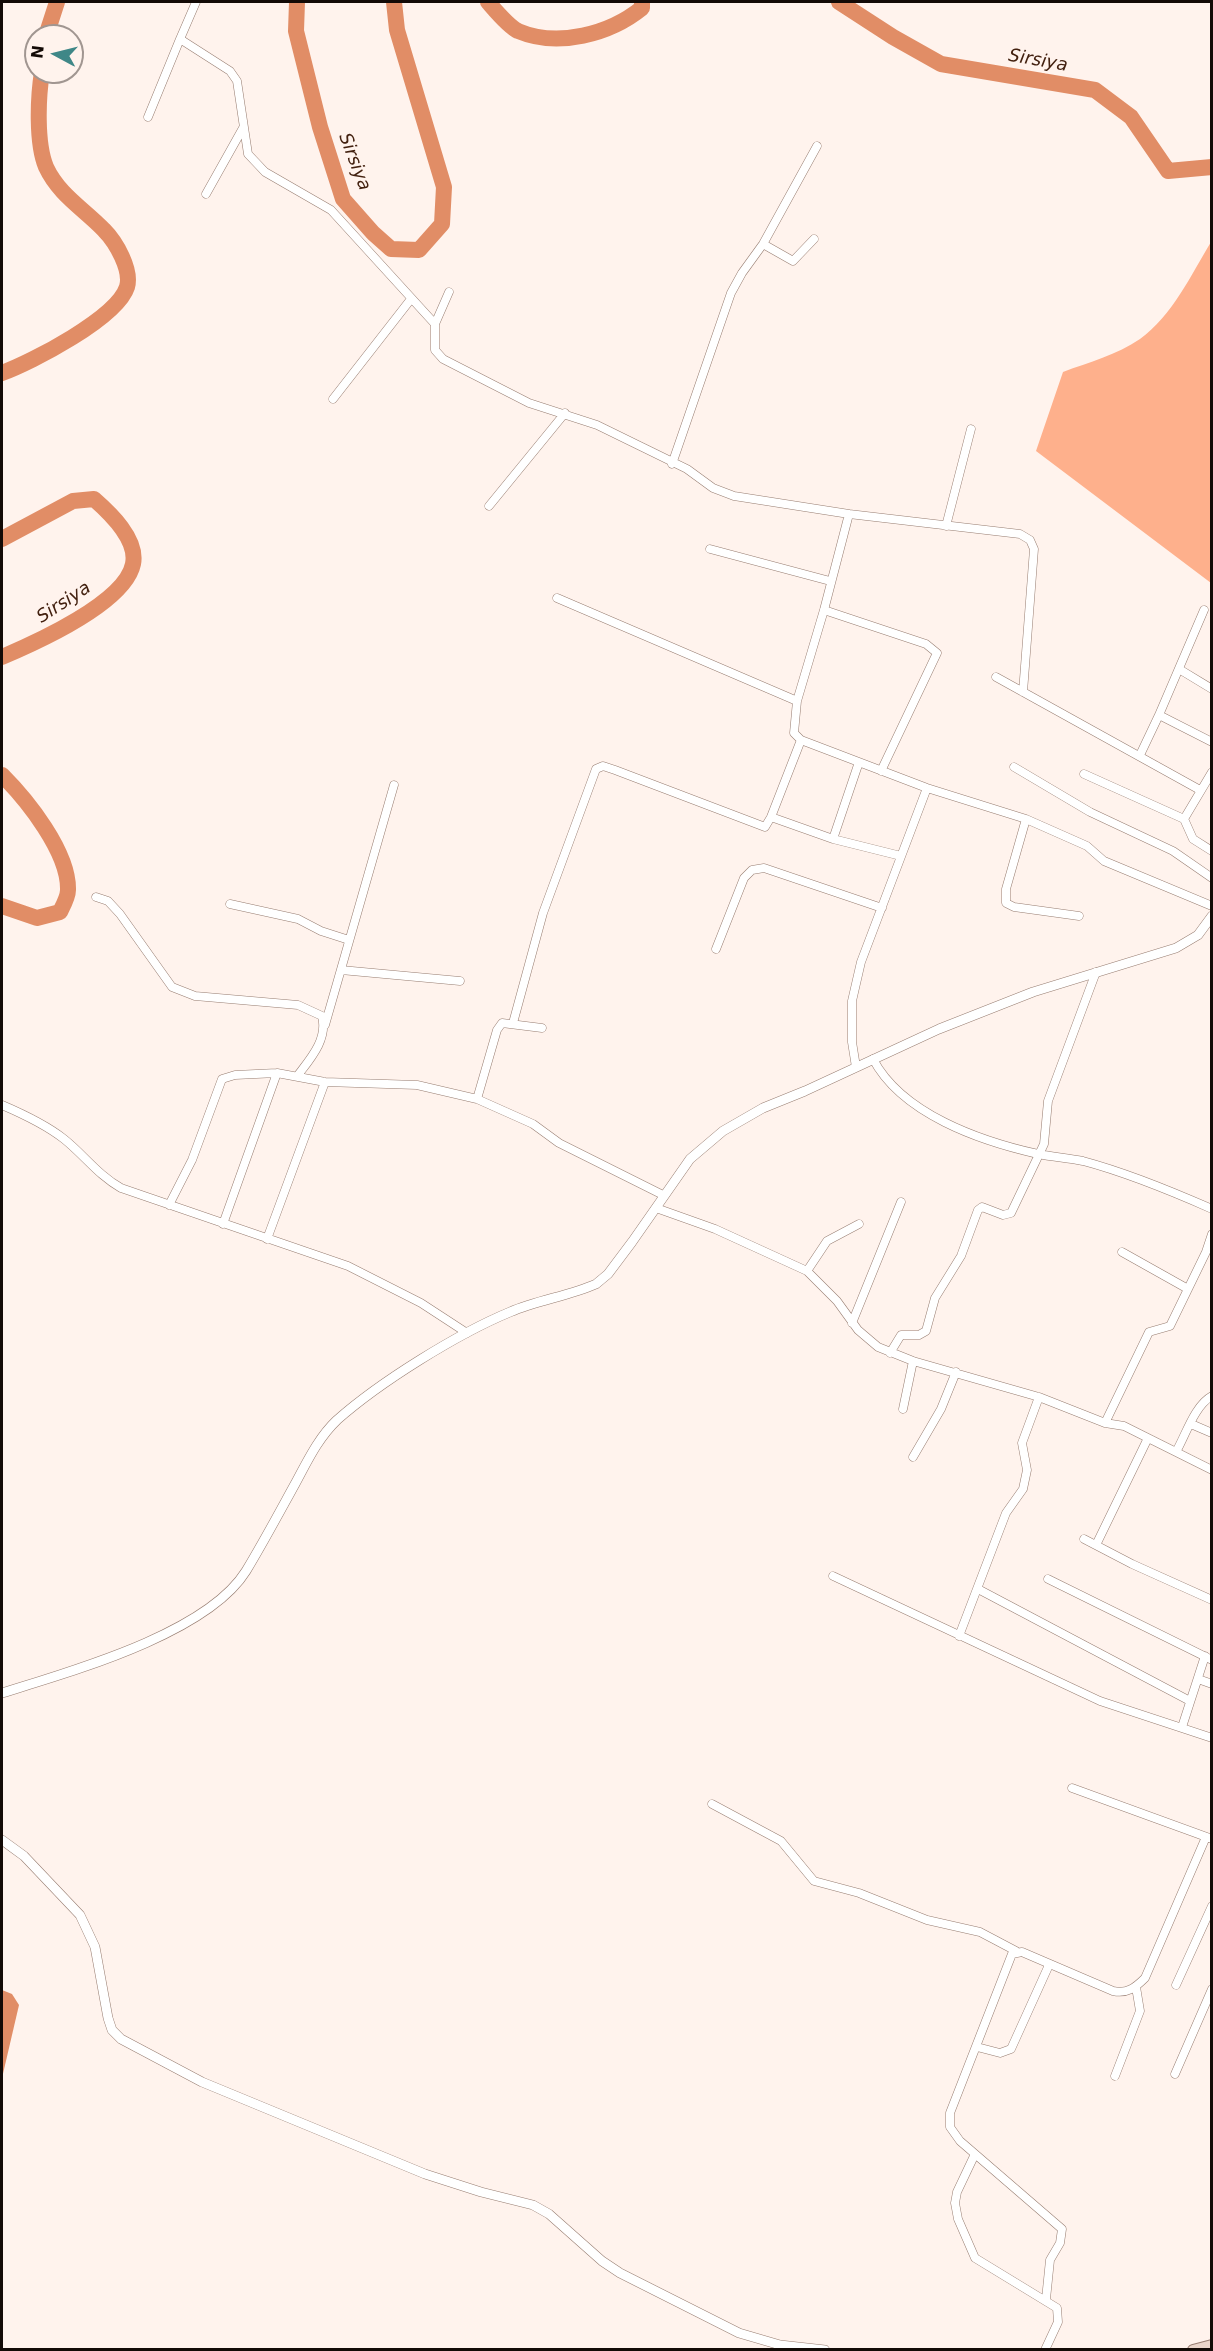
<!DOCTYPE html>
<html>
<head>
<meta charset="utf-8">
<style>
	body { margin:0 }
	#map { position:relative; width:1213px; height:2351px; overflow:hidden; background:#fff3ed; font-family:"DejaVu Sans",sans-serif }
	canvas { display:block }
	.frame { position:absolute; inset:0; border:3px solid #130a06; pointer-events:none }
	.north { position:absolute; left:24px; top:24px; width:60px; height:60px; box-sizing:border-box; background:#fff3ed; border:2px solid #a19691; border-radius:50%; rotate:277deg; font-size:16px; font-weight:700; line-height:24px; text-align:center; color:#130a06 }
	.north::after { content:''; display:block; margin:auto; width:21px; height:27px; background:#3f8787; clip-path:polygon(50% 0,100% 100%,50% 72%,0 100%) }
</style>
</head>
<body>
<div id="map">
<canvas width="1213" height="2351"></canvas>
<div class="frame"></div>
<div class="north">N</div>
</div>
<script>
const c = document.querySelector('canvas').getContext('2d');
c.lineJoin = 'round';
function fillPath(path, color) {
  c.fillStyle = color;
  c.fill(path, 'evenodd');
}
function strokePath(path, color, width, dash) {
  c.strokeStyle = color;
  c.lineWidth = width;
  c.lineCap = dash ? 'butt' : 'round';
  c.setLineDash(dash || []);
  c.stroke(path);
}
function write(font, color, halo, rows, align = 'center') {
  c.font = font + ' "DejaVu Sans",sans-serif';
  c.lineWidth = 4.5;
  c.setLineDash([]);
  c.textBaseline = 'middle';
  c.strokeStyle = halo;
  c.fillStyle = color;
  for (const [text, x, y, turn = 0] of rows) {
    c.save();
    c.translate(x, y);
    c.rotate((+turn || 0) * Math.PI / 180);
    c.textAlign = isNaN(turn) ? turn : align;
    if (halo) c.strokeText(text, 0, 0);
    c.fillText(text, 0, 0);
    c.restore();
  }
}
fillPath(new Path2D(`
	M1211 242V583L1036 451 1063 372C1089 362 1117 355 1140 339 1172 316 1191 275 1211 242Z`), '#feb08c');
fillPath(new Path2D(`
	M2 1990 12 1994 19 2005 2 2078Z`), '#e18d66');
strokePath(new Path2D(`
	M297 2 296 31 320 127 343 199 373 233 391 249 419 250 442 224 444 187 397 30 394 2
	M488 2C495 10 508 26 518 31 558 48 610 34 642 8V2
	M839 2 893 37 941 64 1095 90 1131 117 1168 171 1212 167
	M46 36 57 2
	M2 373C32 362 117 318 127 287 132 270 116 242 104 230 84 209 59 195 46 167 36 143 38 97 42 72
	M2 539 73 501 94 499C110 513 138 539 133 564 125 603 35 643 2 657
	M2 775C27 800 69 852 68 890 68 897 63 906 60 912L37 918 2 906`), '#e18d66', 16);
const minor = new Path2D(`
	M196 2 180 39 230 71 237 81 248 154 265 172 331 210 435 324
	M148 117 180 39
	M206 194 243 128
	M763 244 793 261 814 239
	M449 292 435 324V350L443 359 529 403 597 425 687 469 713 488 734 496 849 514 824 610 797 701 794 733 801 740 927 788 1026 819 1087 846 1104 861 1212 906
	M333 399 411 299
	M672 464 731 293 742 273 763 244 817 146
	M489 506 565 413
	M849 514 1020 534 1030 540 1034 549 1023 692
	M946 526 971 429
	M710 549 830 581
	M557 598 797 701
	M824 610 926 644 937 653 881 771
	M1204 610 1159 715 1212 742
	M1179 669 1212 689
	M996 677 1200 790
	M1140 755 1159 715
	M1014 767 1090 812 1173 851 1212 878
	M1084 774 1184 819 1212 772
	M771 817 833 839 901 856
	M1026 819 1006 889V903L1014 907 1079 916
	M1184 819 1193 839 1212 851
	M833 839 859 762
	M96 897 108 901 120 914 172 987 195 996 298 1005 322 1016C328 1039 311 1058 298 1075
	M230 904 298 919 321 931 349 940
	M716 949 744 878 752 870 764 868 882 908
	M341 970 460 981
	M513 1023 543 913 596 769 603 766 615 770 765 827 771 817 801 740
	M325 1025 394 785
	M873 1059C902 1114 980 1141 1038 1154 1053 1157 1068 1158 1083 1161 1128 1173 1169 1190 1212 1209
	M856 1067 852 1042V1001L861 962 927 788
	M477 1099 497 1030 502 1023 542 1028
	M2 1105C23 1114 45 1124 64 1139 84 1155 98 1175 121 1188L348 1266 421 1303 467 1333
	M169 1205 192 1160 222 1079 235 1075 277 1073
	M656 1208 715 1229 807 1271 837 1301 858 1330 878 1347 913 1361 1039 1397 1105 1423 1124 1426 1212 1470
	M223 1224 277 1073 325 1082 417 1085 477 1099 533 1124 559 1143 663 1195
	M267 1239 325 1082
	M1122 1252 1188 1289
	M807 1271 827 1241 859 1224
	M852 1323 901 1202
	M890 1353 901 1335H919L926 1331 935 1298 961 1256 978 1210 982 1207 1003 1215 1011 1213 1044 1144 1048 1101 1096 972
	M903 1409 913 1361
	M1105 1423 1149 1332 1170 1326 1206 1252 1212 1234
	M1191 1424 1212 1433
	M1177 1450C1186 1434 1195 1405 1212 1396
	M913 1457 941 1409 956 1372
	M1084 1539 1132 1564 1212 1600
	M1096 1545 1148 1438
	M833 1576 1100 1701 1212 1738
	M1048 1579 1212 1660
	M978 1589 1190 1701
	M959 1636 1006 1513 1023 1489 1027 1470 1022 1443 1039 1397
	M1198 1679 1212 1684
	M1182 1727 1205 1656
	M1072 1788 1212 1839
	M712 1804 781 1841 814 1881 859 1893 927 1920 980 1932 1016 1951
	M1176 1985 1212 1906
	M977 2047 1000 2053 1011 2049 1049 1965
	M1175 2074 1212 1989
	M1115 2076 1140 2011 1136 1987
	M975 2154 957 2192 955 2203 958 2219 975 2258 1057 2308 1058 2322 1045 2350
	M1046 2299 1050 2260 1060 2243 1062 2229 960 2141 950 2127V2113L1012 1954 1022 1952 1113 1991C1127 1994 1135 1988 1145 1978L1206 1837`);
const tertiary = new Path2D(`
	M2 1693C69 1672 207 1634 246 1571 263 1543 279 1513 295 1484 307 1462 318 1438 337 1420 380 1382 457 1334 510 1312 538 1300 569 1296 596 1284L608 1274 632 1242 690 1159 723 1131 763 1108 805 1091 939 1029 1033 992 1176 948 1198 935 1212 916
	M2 1840 24 1856 80 1915 95 1947 108 2018 112 2030 121 2039 202 2082 425 2174 481 2192 533 2205 549 2214 602 2261 620 2273 739 2333 780 2345 825 2350`);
const secondary = new Path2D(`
	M1193 2350 1212 2345`);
strokePath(minor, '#977d71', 9);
strokePath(tertiary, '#977d71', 10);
strokePath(secondary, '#977d71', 12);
strokePath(minor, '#fff', 8);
strokePath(tertiary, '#fff', 9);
strokePath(secondary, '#ead5ca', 10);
write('italic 18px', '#432110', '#fff3ed', [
	["Sirsiya",1038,61,10],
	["Sirsiya",354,162,69],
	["Sirsiya",64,603,-33]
]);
</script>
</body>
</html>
